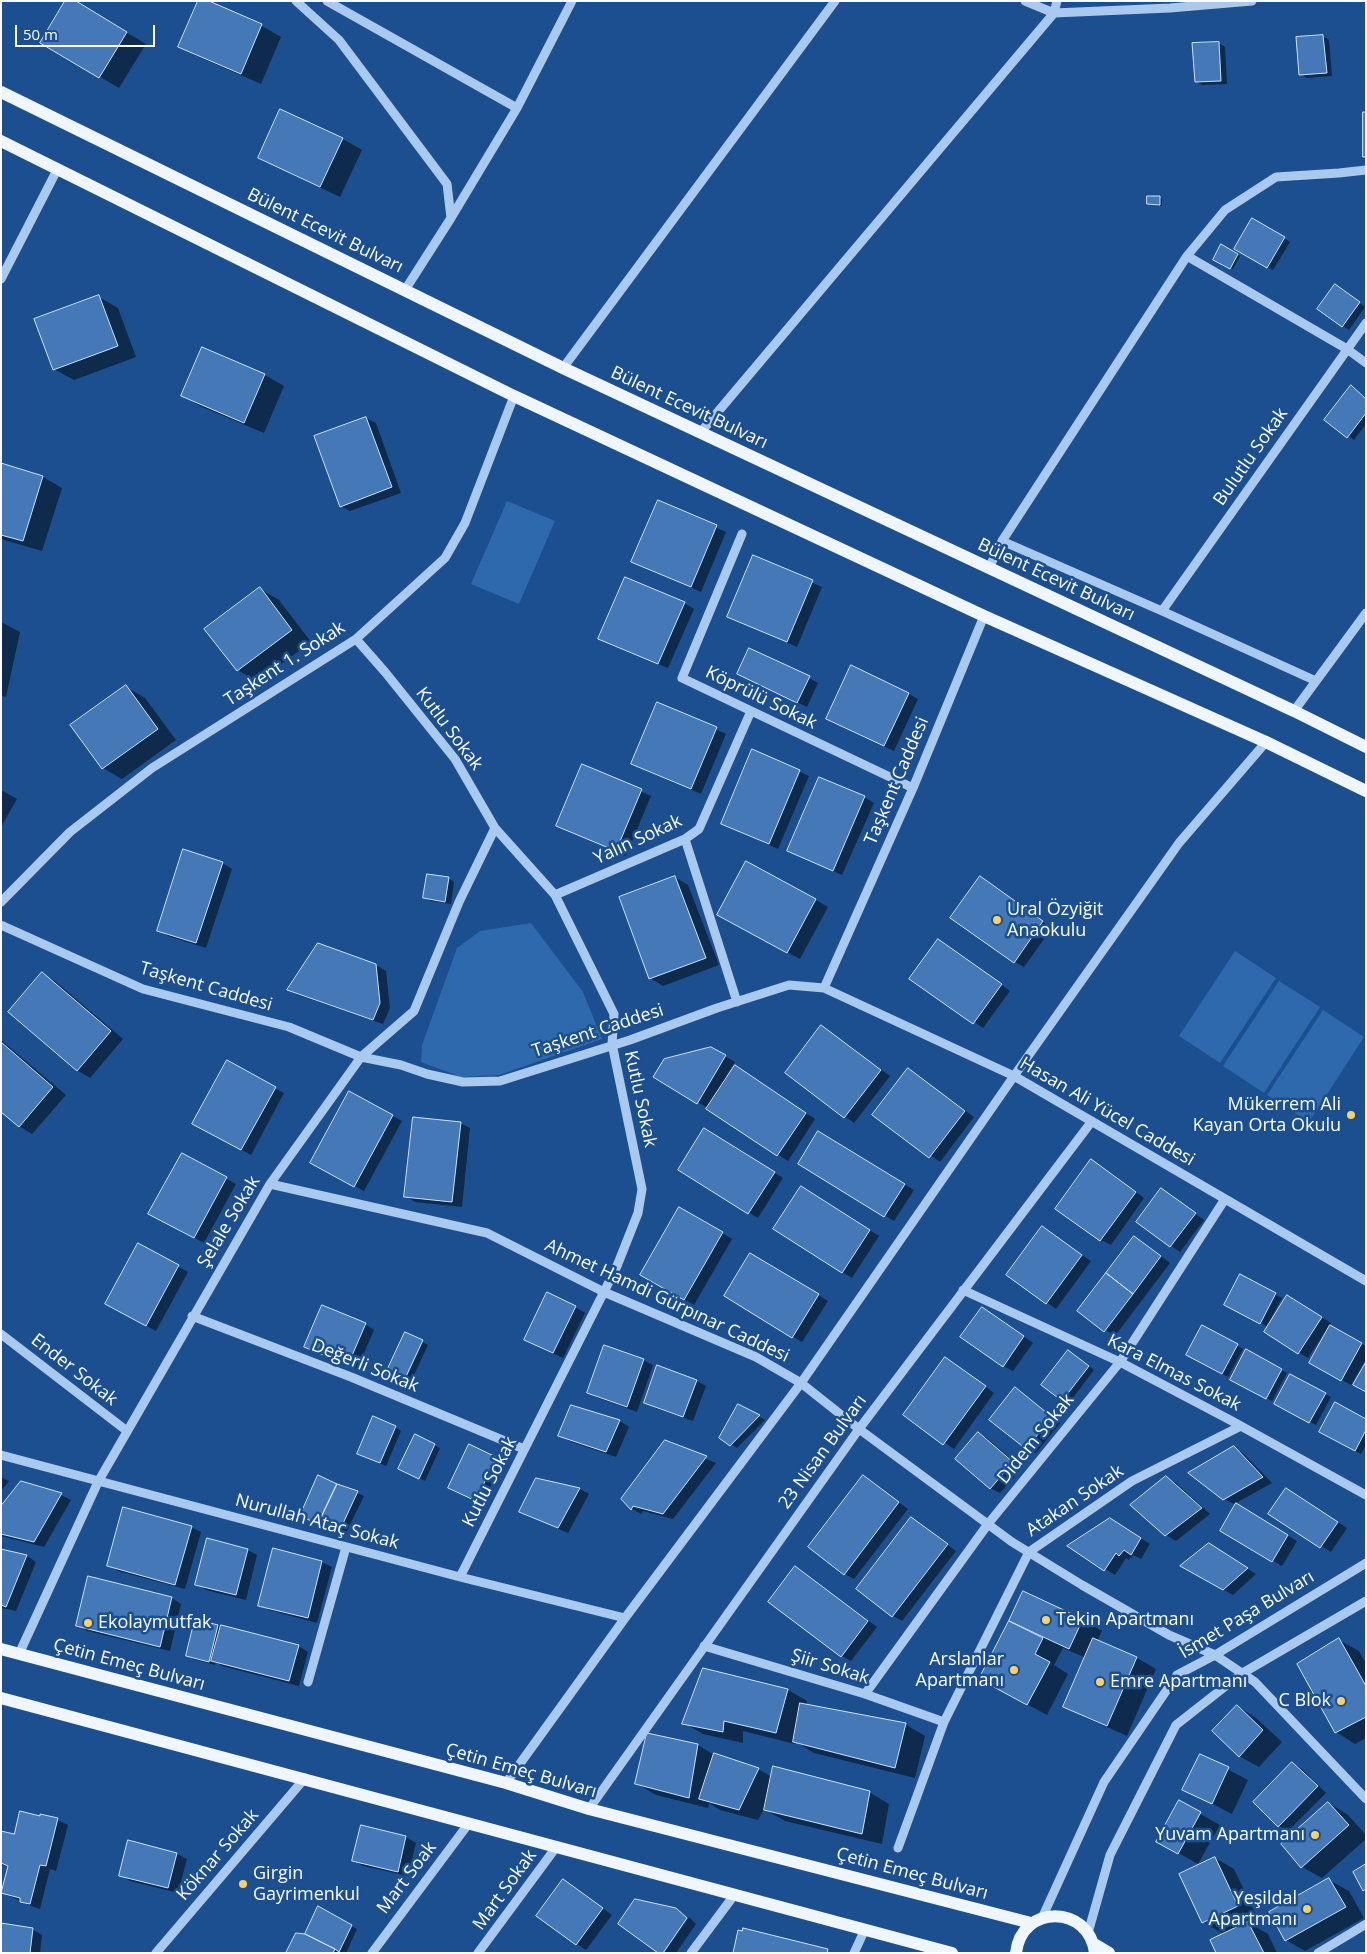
<!DOCTYPE html>
<html>
<head>
<meta charset="utf-8">
<style>
	body { margin:0 }
	#map { position:relative; width:1367px; height:1954px; overflow:hidden; background:#1b4f8f; font-family:"Open Sans",sans-serif }
	canvas { display:block }
	.frame { position:absolute; inset:0; border:2px solid #fff; pointer-events:none }
	.scale { position:absolute; left:15px; top:25px; width:140px; height:22px; box-sizing:border-box; border:2px solid #fff; border-top:0; padding-left:6px; font-size:15px; line-height:18px; white-space:nowrap; color:#fff; -webkit-text-stroke:4px #1b4f8f; paint-order:stroke }
</style>
</head>
<body>
<div id="map">
<canvas width="1367" height="1954"></canvas>
<div class="frame"></div>
<div class="scale">50 m</div>
</div>
<script>
const c = document.querySelector('canvas').getContext('2d');
c.lineJoin = 'round';
function fillPath(path, color) {
  c.fillStyle = color;
  c.fill(path, 'evenodd');
}
function strokePath(path, color, width, dash) {
  c.strokeStyle = color;
  c.lineWidth = width;
  c.lineCap = dash ? 'butt' : 'round';
  c.setLineDash(dash || []);
  c.stroke(path);
}
function write(font, color, halo, rows, align = 'center') {
  c.font = font + ' "Open Sans",sans-serif';
  c.lineWidth = 5;
  c.setLineDash([]);
  c.textBaseline = 'middle';
  c.strokeStyle = halo;
  c.fillStyle = color;
  for (const [text, x, y, turn = 0] of rows) {
    c.save();
    c.translate(x, y);
    c.rotate((+turn || 0) * Math.PI / 180);
    c.textAlign = isNaN(turn) ? turn : align;
    if (halo) c.strokeText(text, 0, 0);
    c.fillText(text, 0, 0);
    c.restore();
  }
}
fillPath(new Path2D(`
	M507 501 555 521 519 604 471 584Z
	M531 923 583 992 602 1039 499 1075 461 1077 421 1062 422 1045 457 948 480 931Z
	M1235 951 1276 978 1220 1063 1179 1036Z
	M1279 981 1320 1007 1264 1093 1223 1066Z
	M1323 1010 1364 1037 1309 1122 1267 1095Z`), '#2e69ad');
fillPath(new Path2D(`
	M74 1 146 44 119 88 42 42Z
	M205 1 262 26 281 37 261 84 199 57 179 46Z
	M1323 36 1329 40 1332 76 1307 78 1301 74Z
	M1218 43 1225 47 1227 84 1202 85 1196 81Z
	M343 139 362 150 340 197 279 168 259 157Z
	M1159 197 1162 199V206L1148 204Z
	M1253 220 1290 242 1273 270 1236 248Z
	M1221 246 1240 256 1233 269 1214 259Z
	M1341 289 1365 307 1349 330 1318 309Z
	M99 297 118 308 136 357 74 380 54 369Z
	M265 375 284 386 264 433 202 407 182 396Z
	M1351 386 1366 398V424L1354 440 1326 420Z
	M366 418 376 423 401 493 350 511 341 506Z
	M1 464 43 477 62 488 42 551 1 539Z
	M658 502 726 532 701 592 633 561Z
	M754 557 822 587 797 647 728 616Z
	M260 589 279 600 311 642 257 682 238 670 206 629Z
	M684 603 694 609 668 668 609 644Z
	M1 622 20 632 6 697 1 696Z
	M809 678 818 683 807 707 748 679Z
	M126 687 145 698 176 740 122 779 103 768Z
	M909 694 918 699 894 751 828 719Z
	M658 703 726 734 701 794 642 769Z
	M753 751 809 776 778 849 722 823Z
	M583 766 651 796 626 856 558 825Z
	M1 790 17 799 1 827Z
	M864 797 874 803 842 875 788 851Z
	M222 863 232 869 206 948 168 936 159 930Z
	M675 877 688 885 719 965 663 986 650 978Z
	M448 878 454 882 451 904 431 901 425 898Z
	M990 884 1052 928 1024 967 1015 962Z
	M816 900 828 907 800 959 731 922Z
	M948 946 1010 991 983 1028 911 978Z
	M376 965 386 971 390 1008 383 1024 298 995 289 990Z
	M42 974 55 981 123 1039 90 1078 77 1070Z
	M822 1027 890 1076 854 1123 787 1073Z
	M1 1040 66 1095 32 1134 19 1126 1 1111Z
	M711 1048 735 1062 726 1076 728 1077 745 1073 815 1119 788 1161 708 1108 654 1077Z
	M227 1062 284 1093 251 1155 203 1129Z
	M909 1069 974 1117 940 1162 874 1114Z
	M350 1093 402 1121 364 1191 321 1168Z
	M460 1123 470 1128 462 1207 415 1202 406 1196Z
	M819 1133 914 1190 894 1221 800 1164Z
	M714 1135 783 1178 758 1218 680 1170Z
	M182 1154 236 1184 204 1243 160 1219Z
	M1101 1166 1144 1198 1111 1245 1101 1240Z
	M1162 1189 1204 1220 1180 1252 1137 1222Z
	M811 1193 879 1236 852 1278 774 1229Z
	M680 1208 732 1239 694 1305 641 1274Z
	M1042 1228 1091 1261 1056 1309 1008 1275Z
	M1144 1243 1170 1263 1115 1336 1078 1311Z
	M138 1245 188 1272 156 1331 116 1309Z
	M751 1254 828 1301 802 1342 725 1296Z
	M1241 1276 1282 1298 1268 1324 1269 1325 1297 1302 1331 1323 1329 1326 1366 1346V1359L1351 1385 1310 1363 1327 1333 1325 1332 1308 1358 1265 1332 1268 1327 1226 1304Z
	M575 1307 585 1313 563 1358 535 1345Z
	M992 1314 1033 1343 1013 1371 1003 1366Z
	M365 1324 374 1330 357 1369 315 1352Z
	M1203 1327 1243 1349 1228 1377 1187 1355Z
	M423 1342 428 1345 408 1388 403 1385Z
	M1246 1351 1287 1373 1272 1401 1231 1379Z
	M1075 1355 1094 1370 1069 1403 1062 1400Z
	M643 1360 653 1365 637 1412 598 1398 588 1393Z
	M955 1364 994 1393 954 1449 904 1415Z
	M658 1366 697 1381 706 1386 693 1421 655 1408 645 1402Z
	M1290 1375 1331 1397 1316 1425 1275 1403Z
	M1016 1389 1025 1395 1060 1423 1036 1453 1026 1448Z
	M738 1405 765 1420 737 1448 731 1444Z
	M572 1407 620 1421 629 1427 616 1457 569 1441 560 1435Z
	M1366 1420V1445L1361 1454 1320 1432Z
	M395 1427 401 1431 386 1466 364 1457Z
	M979 1433 988 1439 1022 1468 1000 1493 990 1488Z
	M666 1442 716 1463 673 1519 643 1511 641 1514 632 1509 623 1498Z
	M434 1445 440 1448 425 1481 406 1472Z
	M469 1445 502 1461 483 1503 456 1491Z
	M1234 1447 1243 1453 1272 1483 1234 1504 1224 1499Z
	M863 1476 908 1509 854 1579 845 1574Z
	M1 1477 9 1481 1 1491Z
	M319 1477 364 1496 346 1533 326 1527 308 1519Z
	M1166 1477 1176 1483 1210 1514 1176 1541 1166 1535 1132 1505Z
	M536 1480 580 1489 589 1494 568 1533 521 1512Z
	M21 1483 61 1495 71 1500 44 1547 1 1536V1508Z
	M1296 1495 1347 1528 1331 1552 1270 1513Z
	M1236 1505 1297 1541 1282 1566 1221 1530Z
	M912 1519 956 1551 902 1621 893 1616Z
	M1120 1525 1150 1544 1141 1559 1133 1555 1129 1560 1126 1558 1115 1575 1069 1546Z
	M191 1527 201 1532 185 1589 118 1571 108 1565Z
	M1 1550 27 1556 36 1562 16 1611 1 1608Z
	M248 1550 257 1555 246 1600 206 1590 197 1584Z
	M274 1550 322 1562 332 1567 317 1623 269 1610 260 1605Z
	M1218 1550 1256 1574 1233 1595 1182 1566Z
	M796 1568 877 1627 851 1661 842 1656Z
	M89 1578 172 1598 181 1604 170 1651 87 1631 77 1625Z
	M1024 1592 1083 1620 1102 1631 1097 1641 1137 1658 1156 1669 1127 1736 1084 1717 1064 1706 1086 1658 1063 1648 1054 1665 1068 1674 1047 1715 980 1679Z
	M218 1626 299 1646 308 1652 299 1686 222 1666 216 1662 215 1665 193 1659 187 1656Z
	M1339 1640 1359 1651 1366 1664V1738L1355 1744 1336 1732Z
	M704 1669 788 1690 807 1701 806 1706 905 1724 925 1736 915 1778 814 1753 796 1742 795 1744 743 1731V1743L703 1734 684 1723Z
	M1237 1706 1256 1718 1282 1742 1259 1767 1239 1756Z
	M698 1745 714 1755 758 1769 772 1777 869 1792 889 1804 882 1844 785 1821 764 1809 758 1820 720 1810 709 1803 708 1808 656 1795 636 1783Z
	M1200 1755 1248 1780 1232 1814 1184 1789Z
	M1292 1763 1302 1769 1326 1793 1288 1831 1279 1826Z
	M1179 1802 1220 1825 1198 1864 1157 1841Z
	M1329 1803 1348 1815 1366 1835V1839L1322 1878 1302 1867Z
	M41 1815 58 1820 68 1825 56 1871 50 1869 40 1909 31 1906 3 1893 9 1867 1 1865V1832L15 1836 41 1818Z
	M362 1827 406 1837 416 1843 408 1876 363 1866 354 1860Z
	M129 1842 177 1854 187 1859 178 1893 130 1881 121 1875Z
	M1215 1858 1234 1869 1257 1917 1247 1922 1268 1934 1277 1953H1217L1225 1935 1203 1922Z
	M1329 1880 1349 1891 1364 1918 1305 1951 1286 1940Z
	M573 1886 612 1915 586 1950 577 1944Z
	M319 1908 357 1929 346 1953H288L306 1935Z
	M689 1917 696 1924 676 1953H664Z
	M1 1925 33 1930 42 1935 40 1953H1Z`), '#0007');
const building = new Path2D(`
	M65 1H76L127 32 99 78 40 43Z
	M198 1H209L262 24 241 74 178 47Z
	M1323 35 1327 73 1299 75 1296 37Z
	M1219 42 1221 81 1195 82 1192 43Z
	M280 109 343 138 320 187 258 158Z
	M1363 112H1366V157H1363Z
	M1147 196H1160V205L1147 204Z
	M1252 218 1285 237 1267 268 1234 249Z
	M1221 244 1238 254 1230 269 1213 260Z
	M1335 284 1360 302 1342 327 1317 309Z
	M99 295 118 346 53 370 34 319Z
	M202 347 265 374 244 423 181 396Z
	M1351 385 1366 399V413L1347 438 1324 420Z
	M366 417 392 487 340 507 314 436Z
	M1 463 43 476 23 541 1 535Z
	M658 500 717 525 691 587 631 562Z
	M753 555 813 580 787 642 727 617Z
	M625 577 685 602 658 664 598 639Z
	M260 587 292 630 237 671 204 629Z
	M749 648 810 676 797 703 737 674Z
	M851 665 909 693 884 746 826 719Z
	M126 685 158 729 102 769 70 725Z
	M657 702 717 727 691 789 631 764Z
	M752 749 800 770 769 844 721 824Z
	M582 764 642 789 616 851 556 826Z
	M819 777 865 796 833 871 787 851Z
	M183 849 223 862 196 943 157 931Z
	M746 861 816 899 787 953 717 915Z
	M427 874 449 877 445 902 423 898Z
	M675 876 706 958 649 979 619 897Z
	M980 876 1043 921 1014 963 950 918Z
	M938 939 1002 984 973 1024 909 979Z
	M318 943 376 964 380 1003 373 1020 287 990Z
	M42 972 111 1031 77 1071 8 1012Z
	M821 1025 881 1070 844 1118 785 1073Z
	M1 1042 53 1087 19 1127 1 1112Z
	M711 1047 726 1055 697 1104 653 1077 664 1059Z
	M227 1060 276 1087 241 1150 192 1124Z
	M735 1065 806 1113 777 1156 706 1109Z
	M908 1068 965 1111 929 1158 872 1115Z
	M349 1091 393 1115 354 1187 310 1163Z
	M413 1117 461 1122 452 1202 404 1197Z
	M704 1128 775 1172 748 1214 678 1170Z
	M818 1131 905 1184 884 1217 798 1164Z
	M182 1153 227 1177 194 1238 148 1214Z
	M1091 1159 1136 1192 1100 1241 1055 1209Z
	M801 1186 870 1230 842 1273 773 1229Z
	M1161 1188 1196 1213 1170 1247 1136 1222Z
	M679 1207 723 1232 684 1300 640 1275Z
	M1042 1226 1082 1255 1046 1304 1006 1275Z
	M1134 1236 1161 1256 1133 1294 1106 1273Z
	M138 1243 179 1265 146 1326 105 1304Z
	M750 1253 819 1294 792 1338 724 1296Z
	M1106 1273 1133 1294 1104 1332 1077 1311Z
	M1240 1274 1276 1293 1260 1324 1224 1305Z
	M547 1292 576 1306 553 1353 524 1340Z
	M1287 1295 1322 1317 1298 1354 1264 1332Z
	M322 1305 366 1323 348 1365 304 1347Z
	M982 1307 1024 1336 1003 1367 960 1337Z
	M1202 1325 1238 1344 1222 1374 1186 1355Z
	M1330 1325 1362 1343 1341 1381 1309 1363Z
	M405 1332 423 1340 402 1385 384 1377Z
	M604 1345 644 1359 627 1407 587 1393Z
	M1246 1349 1282 1369 1266 1399 1230 1380Z
	M1068 1350 1089 1366 1062 1401 1041 1385Z
	M945 1357 986 1386 943 1445 903 1415Z
	M1366 1362V1392L1353 1385Z
	M657 1365 697 1380 683 1417 644 1403Z
	M1290 1374 1326 1393 1309 1423 1274 1404Z
	M1015 1387 1052 1417 1026 1449 989 1420Z
	M1335 1402 1366 1419V1430L1355 1451 1319 1432Z
	M738 1404 760 1415 730 1446 719 1438Z
	M571 1405 620 1420 606 1452 558 1436Z
	M373 1416 396 1426 380 1463 357 1454Z
	M978 1432 1013 1462 990 1489 955 1459Z
	M415 1434 435 1444 419 1479 398 1469Z
	M665 1440 707 1456 663 1514 633 1506 631 1510 621 1499Z
	M469 1444 496 1457 476 1501 448 1488Z
	M1234 1446 1263 1477 1223 1500 1188 1473Z
	M318 1475 337 1484 318 1524 300 1516Z
	M863 1475 899 1502 844 1575 808 1547Z
	M1166 1476 1202 1508 1165 1536 1130 1505Z
	M536 1478 580 1488 558 1528 519 1512Z
	M21 1481 62 1493 34 1542 1 1534V1506Z
	M337 1484 358 1491 340 1530 318 1524Z
	M1286 1488 1338 1522 1320 1548 1268 1514Z
	M1236 1503 1288 1535 1272 1562 1220 1531Z
	M123 1507 192 1526 175 1585 107 1566Z
	M911 1517 948 1544 892 1617 856 1589Z
	M1110 1518 1141 1538 1131 1555 1124 1550 1119 1556 1116 1553 1104 1571 1067 1546Z
	M207 1538 248 1549 236 1595 195 1585Z
	M1209 1543 1248 1568 1223 1590 1180 1566Z
	M273 1548 322 1561 308 1618 258 1606Z
	M1 1549 27 1555 6 1607 1 1605Z
	M795 1566 868 1621 841 1657 768 1602Z
	M88 1576 172 1597 160 1647 76 1626Z
	M1023 1591 1083 1619 1069 1649 1009 1621Z
	M195 1619 218 1625 209 1662 186 1656Z
	M1009 1621 1043 1638 1035 1654 1050 1662 1027 1705 979 1679Z
	M221 1625 299 1645 289 1681 211 1661Z
	M1093 1638 1137 1657 1107 1726 1063 1707Z
	M1339 1638 1366 1686V1717L1335 1733 1297 1664Z
	M703 1668 788 1689 776 1733 724 1721 723 1732 682 1724Z
	M800 1703 906 1723 895 1768 793 1742Z
	M1237 1705 1263 1730 1239 1757 1212 1731Z
	M647 1733 698 1744 689 1798 635 1784Z
	M714 1753 759 1768 739 1810 699 1799Z
	M1200 1754 1229 1767 1212 1804 1182 1790Z
	M1292 1762 1318 1786 1278 1827 1253 1802Z
	M773 1766 870 1791 862 1834 764 1810Z
	M1179 1800 1201 1812 1178 1854 1156 1842Z
	M1328 1802 1349 1825 1301 1868 1281 1844Z
	M20 1811 40 1816V1814L58 1818 46 1866 40 1865 30 1904 20 1902V1898L1 1893 8 1866 1 1863V1831L14 1834Z
	M361 1825 406 1836 398 1872 352 1861Z
	M128 1840 177 1853 168 1888 119 1876Z
	M1215 1857 1238 1906 1202 1923 1179 1874Z
	M1366 1864V1889L1363 1891 1353 1872Z
	M1329 1878 1346 1907 1285 1941 1269 1912Z
	M563 1879 603 1908 576 1945 536 1916Z
	M635 1899 676 1908 687 1918 663 1953H658L618 1924Z
	M318 1906 352 1925 339 1952 335 1949 305 1934Z
	M1248 1922 1264 1953H1216L1210 1940Z
	M1 1923 33 1928 30 1953H1Z
	M743 1928 828 1949 827 1953H733L738 1930 742 1931Z
	M296 1933 305 1934 335 1949 333 1953H286Z`);
fillPath(building, '#4478b7');
strokePath(building, '#cfe3fa', 1);
strokePath(new Path2D(`
	M296 1 339 40 447 184 451 218 405 290
	M327 1 517 108
	M1025 1 1054 13 1170 8 1252 1
	M451 218 517 108 572 1
	M1187 256 1347 349 1366 363
	M1 279 58 168
	M563 368 835 1
	M700 433 1054 13 1057 1
	M742 534 682 678 913 788
	M1002 541 1162 611 1316 681
	M989 568 1002 541 1187 256 1225 210 1276 177 1339 173 1366 170
	M1162 611 1366 323
	M356 639 385 672 455 759 495 828 555 895 614 1014 612 1044 642 1189 638 1213 617 1266 460 1577
	M1294 711 1366 613
	M685 839 737 1002
	M555 895 685 839 699 829 751 711
	M1 902 70 832 152 768 356 639 445 558 465 523 514 396
	M1 925 143 989 289 1027 361 1057 401 1065 427 1074 463 1082 500 1081 630 1040 717 1008 789 985 824 988 913 788 984 616
	M824 988 1014 1076 1366 1281
	M270 1184 487 1233 604 1292 756 1357 801 1383 859 1429 1012 1542 1082 1585 1169 1635 1215 1655 1255 1682 1366 1799
	M963 1290 1120 1362 1230 1420 1366 1495
	M192 1316 351 1377 524 1449
	M1 1334 127 1431
	M1 1455 460 1577 625 1618
	M704 1646 865 1694 944 1722
	M19 1654 98 1482 270 1184 361 1057 414 1011 459 902 495 828
	M308 1682 346 1547
	M865 1694 988 1524 1120 1362 1225 1199
	M506 1783 625 1618 801 1383 1014 1076 1179 843 1266 742
	M589 1809 859 1429 1092 1121
	M898 1848 944 1722 1029 1552 1132 1481 1241 1426
	M1042 1918 1104 1782 1177 1675 1215 1655 1366 1563
	M1088 1933 1110 1855 1176 1725 1241 1674 1366 1601
	M156 1953 305 1778
	M372 1953 469 1823
	M478 1953 557 1846
	M691 1953 735 1894
	M854 1953 865 1929
	M1318 1953 1366 1924`), '#a9c9ee', 9);
strokePath(new Path2D(`
	M1 92 563 368 1294 711 1366 747
	M1 141 514 396 984 616 1266 742 1366 791
	M1 1649 506 1783 589 1809 1031 1923
	M1 1698 952 1953
	M1094 1944 1109 1953
	M1016 1953C1021 1904 1089 1904 1095 1953`), '#f0f6ff', 12);
for (const [x, y, r, color] of [
	[997,920,5,"#ffd166"],
	[1351,1115,5,"#ffd166"],
	[1046,1620,5,"#ffd166"],
	[88,1623,5,"#ffd166"],
	[1014,1670,5,"#ffd166"],
	[1100,1682,5,"#ffd166"],
	[1341,1701,5,"#ffd166"],
	[1315,1835,5,"#ffd166"],
	[243,1884,5,"#ffd166"],
	[1307,1909,5,"#ffd166"]
]) {
  const dot = new Path2D();
  dot.arc(x, y, r, 0, 2 * Math.PI);
  c.fillStyle = color;
  c.fill(dot);
  strokePath(dot, '#1b4f8f', 2);
}
write('18px', '#fff', '#1b4f8f', [
	["Bülent Ecevit Bulvarı",325,231,26],
	["Bülent Ecevit Bulvarı",689,408,25],
	["Bulutlu Sokak",1251,457,-55],
	["Bülent Ecevit Bulvarı",1056,580,25],
	["Taşkent 1. Sokak",285,664,-33],
	["Köprülü Sokak",761,698,26],
	["Kutlu Sokak",449,729,53],
	["Taşkent Caddesi",897,781,-67],
	["Yalın Sokak",638,840,-25],
	["Taşkent Caddesi",206,987,16],
	["Taşkent Caddesi",598,1031,-18],
	["Kutlu Sokak",640,1099,78],
	["Hasan Ali Yücel Caddesi",1107,1112,30],
	["Şelale Sokak",229,1222,-59],
	["Ahmet Hamdi Gürpınar Caddesi",667,1301,25],
	["Değerli Sokak",365,1366,22],
	["Ender Sokak",74,1370,38],
	["Kara Elmas Sokak",1174,1373,27],
	["Didem Sokak",1036,1439,-51],
	["23 Nisan Bulvarı",823,1452,-54],
	["Kutlu Sokak",490,1482,-63],
	["Atakan Sokak",1075,1501,-34],
	["Nurullah Ataç Sokak",317,1522,15],
	["İsmet Paşa Bulvarı",1247,1615,-31],
	["Çetin Emeç Bulvarı",129,1665,15],
	["Şiir Sokak",830,1667,17],
	["Çetin Emeç Bulvarı",521,1771,16],
	["Köknar Sokak",218,1855,-49],
	["Çetin Emeç Bulvarı",912,1874,15],
	["Mart Soak",407,1878,-53],
	["Mart Sokak",505,1890,-54]
]);
write('18px', '#fff', '#1b4f8f', [
	["Ural Özyiğit",1007,910],
	["Anaokulu",1007,931],
	["Mükerrem Ali",1341,1105,"right"],
	["Kayan Orta Okulu",1341,1126,"right"],
	["Tekin Apartmanı",1056,1620],
	["Ekolaymutfak",98,1623],
	["Arslanlar",1004,1660,"right"],
	["Apartmanı",1004,1681,"right"],
	["Emre Apartmanı",1110,1682],
	["C Blok",1331,1701,"right"],
	["Yuvam Apartmanı",1305,1835,"right"],
	["Girgin",253,1874],
	["Gayrimenkul",253,1895],
	["Yeşildal",1297,1899,"right"],
	["Apartmanı",1297,1920,"right"]
], 'left');
</script>
</body>
</html>
